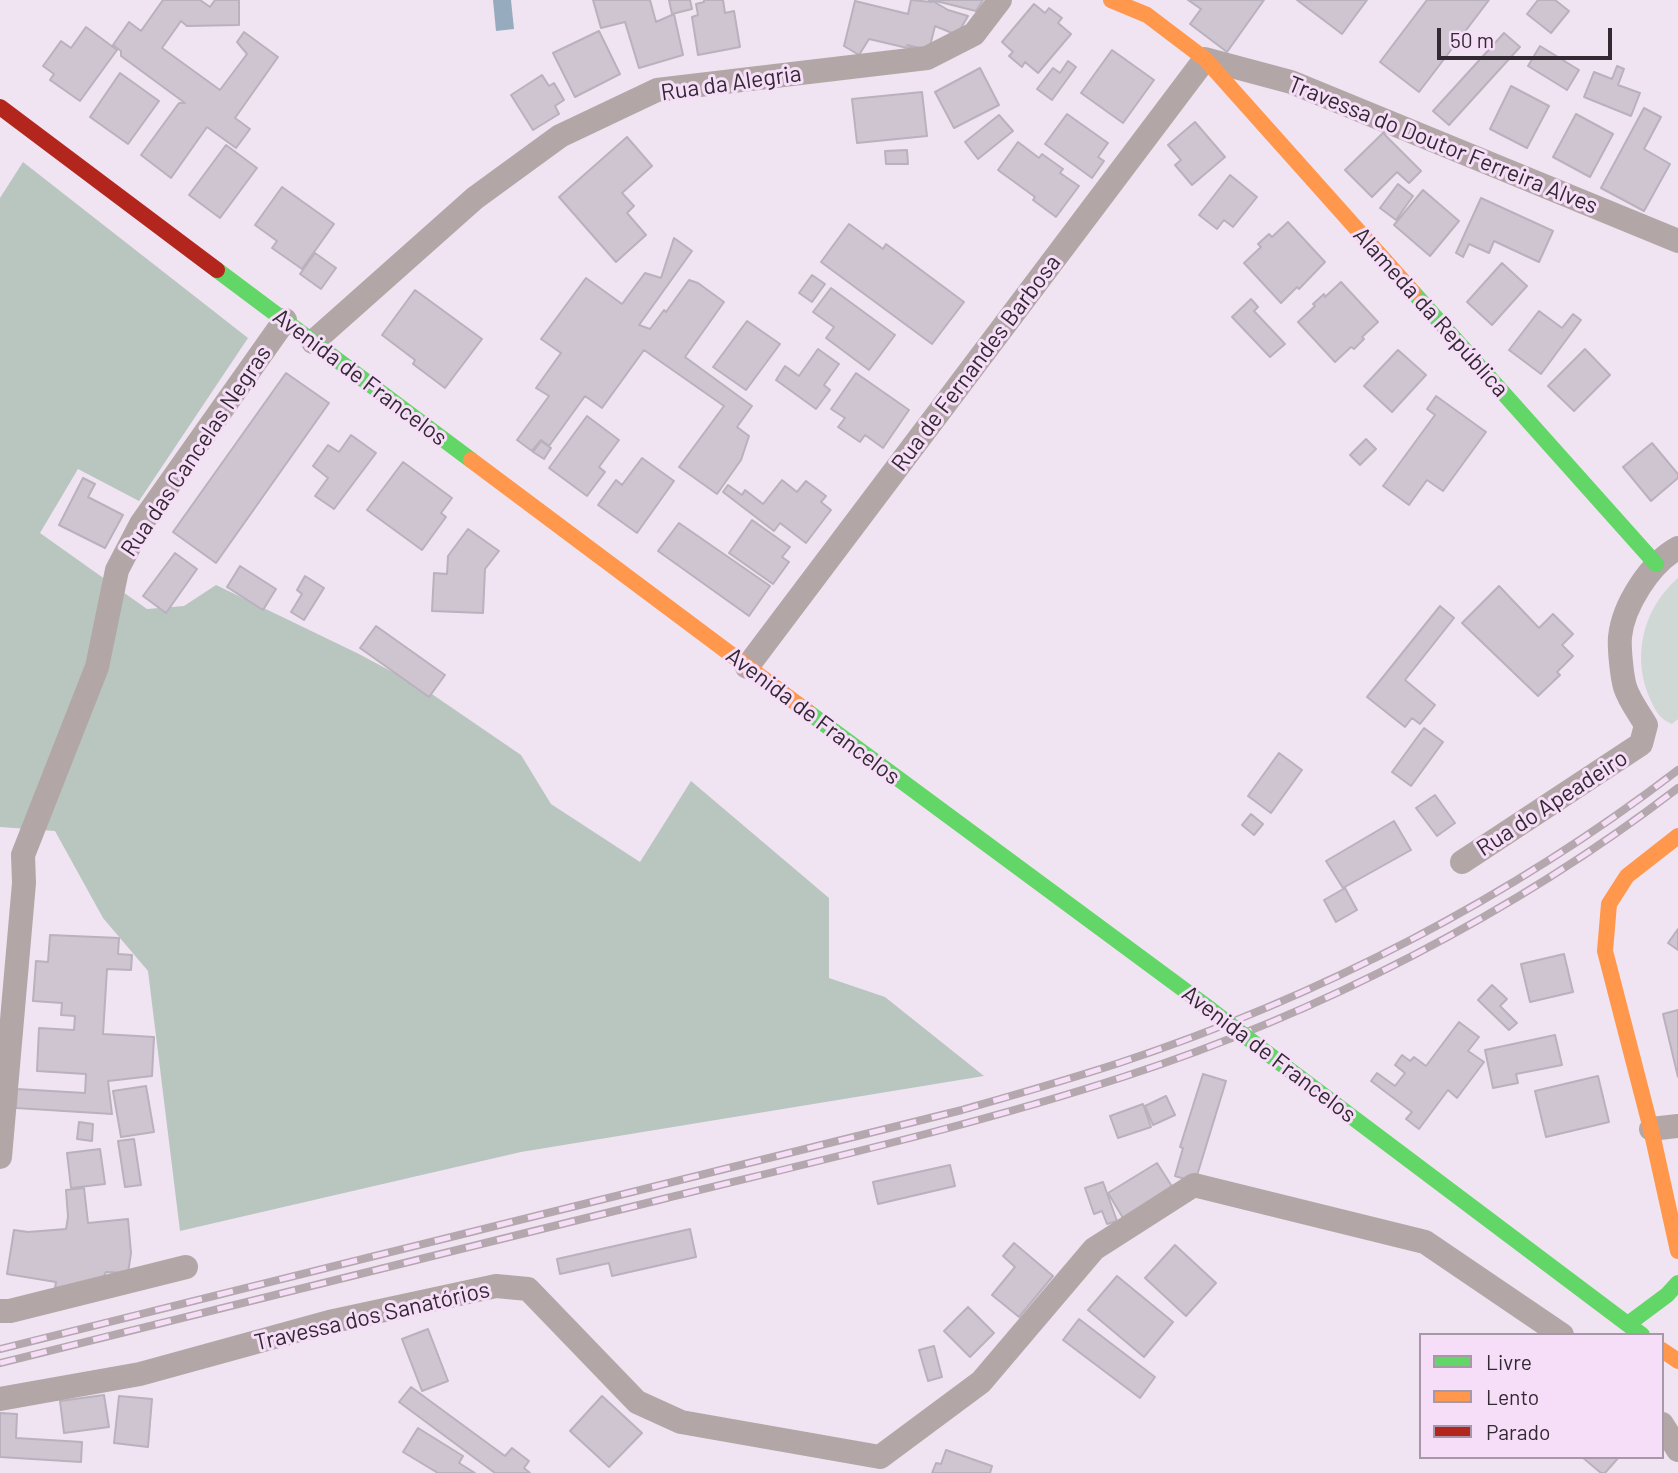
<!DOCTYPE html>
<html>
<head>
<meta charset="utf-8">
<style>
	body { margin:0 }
	#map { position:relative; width:1678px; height:1473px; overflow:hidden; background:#f1e4f2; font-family:Barlow,sans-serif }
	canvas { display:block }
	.legend { position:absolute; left:1419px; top:1333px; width:245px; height:126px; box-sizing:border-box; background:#f7def8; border:2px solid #a896a9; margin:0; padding:9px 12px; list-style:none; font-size:21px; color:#322933 }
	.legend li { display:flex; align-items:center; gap:14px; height:35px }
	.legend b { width:35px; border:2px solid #a896a9 }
	.scale { position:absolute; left:1437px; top:28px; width:175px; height:32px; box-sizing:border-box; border:4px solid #322933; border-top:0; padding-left:9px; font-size:21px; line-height:24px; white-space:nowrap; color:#322933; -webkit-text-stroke:5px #f7def8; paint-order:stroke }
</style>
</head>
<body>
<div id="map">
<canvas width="1678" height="1473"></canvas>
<ul class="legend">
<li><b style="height:9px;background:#63d668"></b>Livre</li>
<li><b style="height:9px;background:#ff974d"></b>Lento</li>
<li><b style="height:9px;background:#b3261e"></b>Parado</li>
</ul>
<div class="scale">50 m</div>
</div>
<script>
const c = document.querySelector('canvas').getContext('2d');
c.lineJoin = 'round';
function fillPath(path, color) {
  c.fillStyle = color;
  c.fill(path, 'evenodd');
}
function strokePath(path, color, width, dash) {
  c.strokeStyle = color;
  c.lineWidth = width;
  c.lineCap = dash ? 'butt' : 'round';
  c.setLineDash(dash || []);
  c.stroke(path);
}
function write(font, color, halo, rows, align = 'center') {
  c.font = font + ' Barlow,sans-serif';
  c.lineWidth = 6;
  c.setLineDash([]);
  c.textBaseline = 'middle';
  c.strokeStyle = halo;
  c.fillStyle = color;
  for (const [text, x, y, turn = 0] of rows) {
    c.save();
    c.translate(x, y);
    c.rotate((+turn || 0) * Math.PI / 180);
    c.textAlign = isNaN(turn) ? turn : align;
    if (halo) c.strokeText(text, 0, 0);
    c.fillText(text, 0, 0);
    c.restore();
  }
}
fillPath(new Path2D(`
	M1678 578V719L1672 724C1661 720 1656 712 1651 701 1631 659 1642 609 1678 578Z`), '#cfd8d5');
fillPath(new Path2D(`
	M23 162 248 338 139 501 78 469 40 533 147 609 184 606 216 585 359 654 426 690 521 755 551 804 640 862 691 781 829 898V978L885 997 984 1076 521 1152 180 1231 148 971 103 918 55 831 0 827V198Z`), '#b8c6bf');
fillPath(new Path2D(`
	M493 0H511L514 29 496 31Z`), '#97abbf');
const building = new Path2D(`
	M163 0H200L210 7 215 0H239V25L187 26 181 21 162 48 220 90 247 54 237 42 244 32 278 57 235 118 250 129 236 148 207 127 171 178 141 155 179 103H185L121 56V51L113 45 129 22 141 31Z
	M593 0H650L656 22 674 14 683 55 639 68 625 22 601 28Z
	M669 0H690L692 9 672 14Z
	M704 0H723L725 13 734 11 740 47 698 55 692 17 698 15 696 4 704 2Z
	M911 0 932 2 929 0H931L948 10 968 16 957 35 935 26 929 50 907 45 916 50 869 39 859 55 844 46 855 1 908 14Z
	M932 0H983L976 11Z
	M1188 0H1264L1227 52 1190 24 1201 9Z
	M1297 0H1367L1342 34Z
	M1427 0H1489L1419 92 1380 62Z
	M1538 0H1555L1569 11 1551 33 1527 14Z
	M1034 4 1045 13 1049 8 1062 18 1058 23 1071 34 1038 73 1025 62 1022 67 1009 56 1013 52 1002 42Z
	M86 27 117 50 80 101 50 80 54 74 43 66 61 41 71 48Z
	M599 31 620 74 575 97 553 53Z
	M1504 33 1520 47 1449 125 1433 111Z
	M1540 46 1579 70 1567 90 1528 66Z
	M1112 50 1154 80 1123 123 1081 93Z
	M1068 61 1076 67 1052 100 1037 89 1053 68 1060 73Z
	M1617 66 1624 69 1618 85 1640 93 1631 116 1584 97 1594 72 1612 79Z
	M980 68 999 105 954 128 935 92Z
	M120 73 159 101 128 144 90 117Z
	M542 75 549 86 554 83 564 100 555 106 559 114 533 130 511 95Z
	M1511 86 1549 106 1527 148 1490 129Z
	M922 92 927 136 857 143 852 99Z
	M1644 108 1661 117 1644 149 1670 164 1644 211 1601 188Z
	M1067 114 1108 143 1098 157 1104 161 1092 178 1045 144Z
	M1576 114 1613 134 1590 177 1553 157Z
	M999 115 1013 131 978 159 965 142Z
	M1195 122 1225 157 1192 185 1175 165 1181 160 1168 145Z
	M1383 133 1421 171 1409 183 1397 172 1372 197 1345 170Z
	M627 137 652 166 622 193 634 206 627 213 646 235 616 262 559 197Z
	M1018 142 1039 158 1042 154 1063 169 1060 173 1079 186 1056 217 1033 200 1035 197 998 170Z
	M226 145 257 168 220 218 189 195Z
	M907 150 908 164H886L885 151Z
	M1230 175 1257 197 1233 227 1224 220 1217 229 1199 215Z
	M1398 184 1413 196 1396 220 1380 208Z
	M282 187 334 224 302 269 272 248 277 241 255 225Z
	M1423 190 1459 221 1430 256 1394 225Z
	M1481 198 1553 231 1539 262 1494 241 1489 253 1469 244 1463 257 1456 253Z
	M1288 222 1325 262 1299 289 1297 287 1281 303 1244 263 1261 247 1258 244 1269 234 1272 237Z
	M849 224 883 249 886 244 964 302 932 344 821 262Z
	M674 238 692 251 639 325 650 329 664 310 666 312 689 280 698 283 724 302 685 357 752 406 737 427 749 436 741 460 717 494 679 467 724 406 644 350 602 408 585 396 549 446 541 440 532 451 517 440 549 396 536 388 561 353 541 339 586 278 622 304 645 273 661 278Z
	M315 253 336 268 321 289 300 274Z
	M1502 263 1527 286 1492 325 1467 302Z
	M812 275 825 284 812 302 799 293Z
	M1341 282 1378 322 1362 337 1364 339 1354 349 1351 347 1335 362 1298 322 1315 306 1313 304 1324 294 1325 297Z
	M831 288 895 335 869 370 826 338 834 327 813 312Z
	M415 290 482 339 445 388 413 364 415 360 382 335Z
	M1251 299 1258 307 1254 311 1285 344 1270 357 1232 317Z
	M1539 311 1562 328 1573 314 1581 320 1541 374 1509 350Z
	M747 321 780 344 746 390 713 367Z
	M818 349 839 364 824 385 830 390 816 409 776 380 785 366 799 376Z
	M1585 349 1610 375 1574 411 1548 386Z
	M1398 350 1426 375 1392 412 1364 386Z
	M286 373 329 403 216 563 173 532Z
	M856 373 909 410 883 448 865 435 860 442 838 427 845 418 831 409Z
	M1436 396 1486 432 1443 491 1427 480 1409 505 1383 486 1435 415 1427 409Z
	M587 416 619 440 599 467 605 472 587 496 549 468Z
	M351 435 376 453 334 509 315 496 328 478 313 466 328 445 339 452Z
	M1366 439 1376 449 1360 465 1350 455Z
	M541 441 551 448 544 459 533 452Z
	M1652 443 1678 474V478L1651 501 1623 467Z
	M642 458 674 481 637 533 598 505 616 480 622 485Z
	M403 462 452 498 441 513 446 517 422 550 367 510Z
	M83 478 95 484 88 497 123 515 105 548 59 525Z
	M782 480 797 492 806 481 826 496 821 502 831 510 806 543 780 523 774 531 723 492 728 485 742 495 745 490 763 504Z
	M752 520 790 547 782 557 789 562 773 584 729 553Z
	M679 523 770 586 749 616 658 551Z
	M468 529 499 551 485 569 483 613 432 611 434 573 447 574 448 556Z
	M175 553 197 569 166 613 143 596Z
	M240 566 276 589 263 610 227 587Z
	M305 576 324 588 304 620 291 612 302 594 297 590Z
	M1499 586 1539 628 1553 614 1573 634 1562 645 1573 656 1557 672 1560 675 1538 696 1462 623Z
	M1440 606 1454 618 1405 680 1435 705 1420 724 1412 718 1405 727 1367 697Z
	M376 626 445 675 429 697 360 648Z
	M1424 728 1443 742 1411 786 1392 772Z
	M1279 753 1302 770 1271 813 1248 796Z
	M1435 795 1455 823 1437 836 1416 808Z
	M1251 814 1263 824 1254 835 1242 825Z
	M1394 821 1411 850 1343 888 1326 861Z
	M1345 888 1357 910 1336 922 1324 900Z
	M1678 929V950L1668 943Z
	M50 935 119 938 118 954 132 955 131 970 107 969 103 1034 154 1037 152 1076 108 1081 112 1114 16 1108 17 1089 85 1093 86 1074 37 1071 39 1028 74 1030 75 1016 61 1015 62 1003 33 1001 36 961 48 962Z
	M1564 954 1573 992 1530 1002 1521 964Z
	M1492 985 1507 999 1500 1006 1517 1023 1509 1030 1478 1000Z
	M1678 1010V1077L1663 1014Z
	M1459 1022 1479 1037 1468 1051 1484 1062 1457 1098 1448 1090 1419 1129 1406 1119 1412 1112 1371 1081 1377 1073 1395 1086 1405 1073 1395 1065 1402 1055 1410 1061 1414 1057 1426 1066Z
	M1555 1035 1562 1065 1516 1074 1518 1083 1493 1088 1485 1050Z
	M1203 1074 1226 1081 1195 1182 1175 1176 1183 1148 1180 1147Z
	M1598 1076 1609 1122 1546 1137 1535 1091Z
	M146 1086 154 1132 121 1137 113 1091Z
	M1166 1096 1175 1115 1153 1125 1145 1106Z
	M1143 1104 1151 1127 1118 1138 1110 1116Z
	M79 1122 93 1124 92 1141 77 1139Z
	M134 1139 141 1185 125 1187 118 1141Z
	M100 1149 105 1184 71 1188 67 1153Z
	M1157 1163 1173 1188 1123 1218 1108 1193Z
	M950 1165 955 1186 878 1204 873 1182Z
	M1103 1182 1117 1221 1107 1224 1102 1211 1094 1214 1085 1188Z
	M84 1188 88 1223 128 1219 131 1253 128 1273 106 1272 102 1280 55 1288 56 1282 7 1274 14 1230 28 1232 66 1229 68 1217 66 1190Z
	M690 1229 696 1257 612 1276 609 1263 560 1274 557 1259Z
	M1014 1243 1053 1276 1019 1317 992 1295 1015 1267 1003 1256Z
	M1175 1245 1216 1283 1186 1316 1145 1278Z
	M1117 1276 1173 1322 1144 1357 1088 1310Z
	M968 1307 994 1333 970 1357 944 1331Z
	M1079 1319 1155 1377 1140 1398 1063 1340Z
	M428 1329 448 1381 422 1391 402 1339Z
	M934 1346 942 1377 928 1381 919 1350Z
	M411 1387 505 1456 512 1448 529 1461 524 1468 530 1473H495L399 1402Z
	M104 1395 109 1427 64 1433 60 1401Z
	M119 1396 152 1399 148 1447 114 1443Z
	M602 1396 642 1433 609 1467 570 1431Z
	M0 1413 17 1414 16 1438 82 1442 81 1462 0 1457Z
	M418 1428 463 1456 459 1463 475 1473H438L403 1452Z
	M946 1450 992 1466 990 1473H932L936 1463 941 1464Z
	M1582 1457H1619L1605 1473H1601Z`);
fillPath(building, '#cec5d1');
strokePath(building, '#b9b1bd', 2);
strokePath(new Path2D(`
	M313 342 475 198 560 136 657 90 927 58 974 34 1000 0
	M747 667 1205 59 1291 82 1678 241
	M1462 862 1641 744 1646 725C1639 713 1629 700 1625 687 1622 677 1619 648 1620 637 1623 606 1650 563 1678 548
	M1651 1129 1678 1126
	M0 1157 24 883 23 855 97 667 117 570 141 524 285 320
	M0 1311H10L186 1267
	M0 1399 140 1374 329 1322 496 1286 528 1289 637 1402 681 1422 880 1457 981 1382 1094 1249 1194 1185 1425 1242 1562 1335
	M1662 1424 1678 1450`), '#b2a7a6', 24);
strokePath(new Path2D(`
	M217 270 471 460
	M1413 292 1656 564
	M808 712 1210 1009
	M1267 1053 1642 1335
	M1628 1324 1667 1295 1678 1283`), '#63d668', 16);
strokePath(new Path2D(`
	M1111 0 1147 15 1205 59 1413 292
	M471 460 808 712
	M1678 836 1627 876 1609 904 1605 951 1651 1129 1678 1251
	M1662 1350 1678 1361`), '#ff974d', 16);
strokePath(new Path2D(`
	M0 107 217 270`), '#b3261e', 16);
const rail = new Path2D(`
	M0 1349 962 1110C1014 1095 1067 1080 1119 1063 1319 997 1511 898 1678 770
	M0 1363C221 1308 442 1254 663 1199 817 1161 972 1126 1123 1077 1318 1014 1515 913 1678 788`);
strokePath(rail, '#b4a8ae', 8);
strokePath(rail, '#f7def8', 5, [16]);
strokePath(new Path2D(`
	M1210 1009 1267 1053`), '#63d668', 16);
write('23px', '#322933', '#f7def8', [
	["Rua da Alegria",731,83,-8],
	["Travessa do Doutor Ferreira Alves",1443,145,22],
	["Alameda da República",1431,312,48],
	["Rua de Fernandes Barbosa",976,363,-53],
	["Avenida de Francelos",360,377,37],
	["Rua das Cancelas Negras",196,451,-56],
	["Avenida de Francelos",813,716,37],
	["Rua do Apeadeiro",1552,803,-33],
	["Avenida de Francelos",1269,1054,37],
	["Travessa dos Sanatórios",372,1316,-13]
]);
</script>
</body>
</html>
